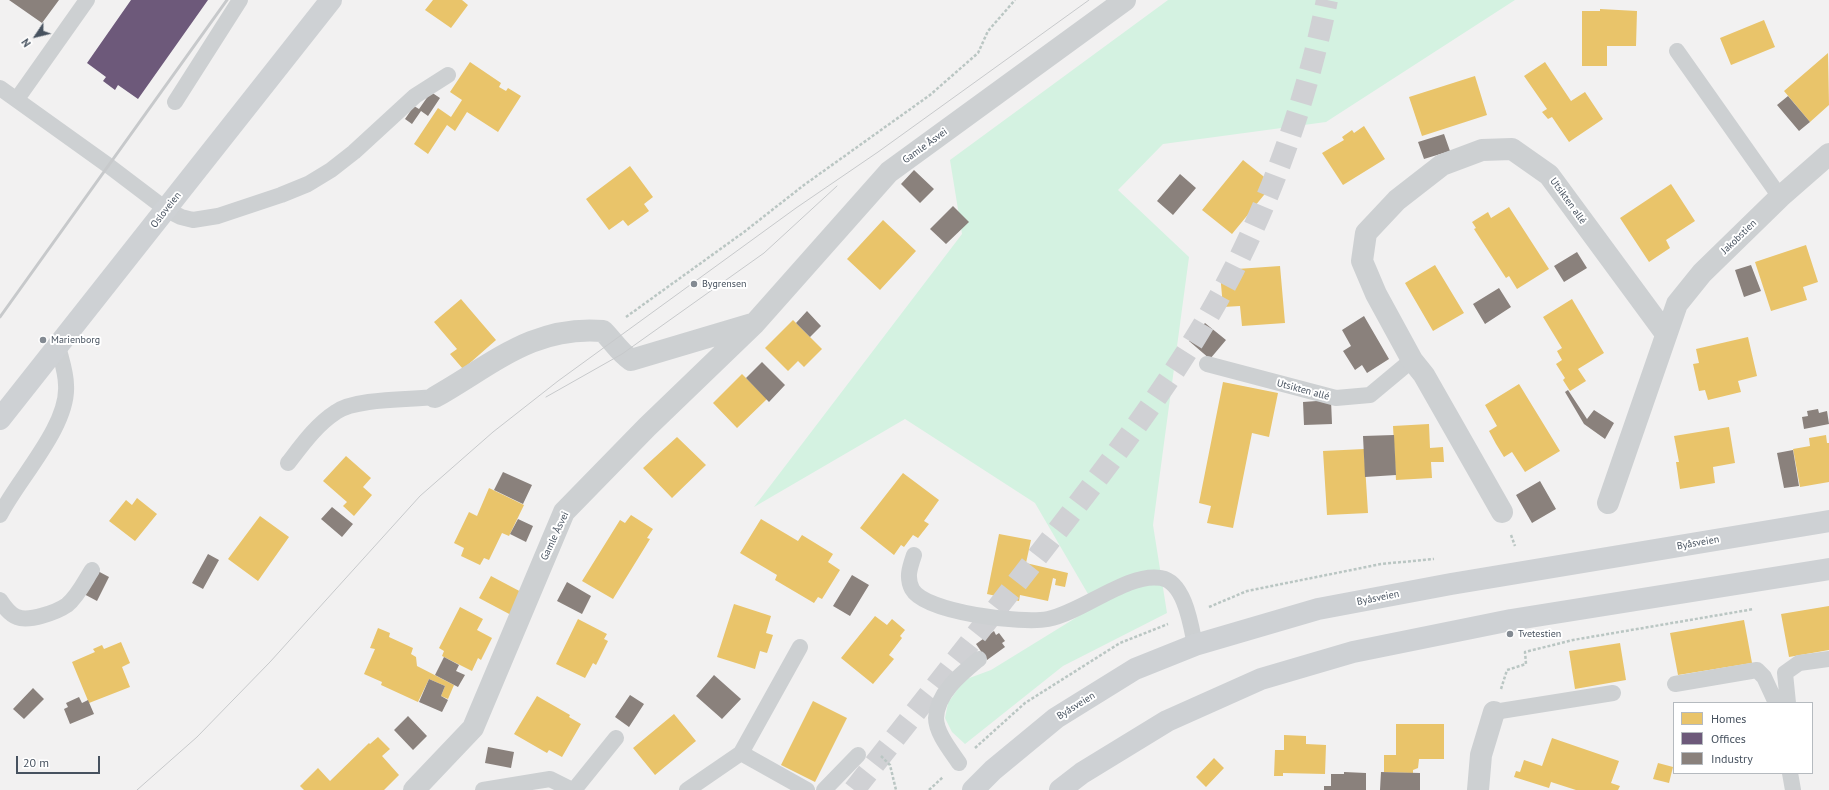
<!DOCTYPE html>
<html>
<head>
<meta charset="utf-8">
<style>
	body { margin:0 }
	#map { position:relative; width:1829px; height:790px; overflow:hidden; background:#f2f1f1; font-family:"PT Sans",sans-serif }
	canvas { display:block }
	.legend { position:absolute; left:1673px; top:702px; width:140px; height:72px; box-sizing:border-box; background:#fff; border:1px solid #b5babf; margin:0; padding:5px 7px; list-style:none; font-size:12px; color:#47525f }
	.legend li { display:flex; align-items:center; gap:8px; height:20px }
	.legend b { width:20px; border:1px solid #b5babf }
	.north { position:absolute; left:16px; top:16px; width:40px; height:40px; -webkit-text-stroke:3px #fff; paint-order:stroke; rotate:235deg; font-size:11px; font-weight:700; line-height:16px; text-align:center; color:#47525f }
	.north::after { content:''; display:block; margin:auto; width:14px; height:18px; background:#47525f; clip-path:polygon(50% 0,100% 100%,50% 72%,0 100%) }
	.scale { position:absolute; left:16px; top:756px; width:84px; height:18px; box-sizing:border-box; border:2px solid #47525f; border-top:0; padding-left:5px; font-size:12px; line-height:14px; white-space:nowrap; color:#47525f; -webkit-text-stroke:3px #fff; paint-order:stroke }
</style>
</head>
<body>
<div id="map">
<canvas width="1829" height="790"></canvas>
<ul class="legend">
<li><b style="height:11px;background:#e9c46a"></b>Homes</li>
<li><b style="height:11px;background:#6d597a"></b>Offices</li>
<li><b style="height:11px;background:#8a817c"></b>Industry</li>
</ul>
<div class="north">N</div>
<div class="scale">20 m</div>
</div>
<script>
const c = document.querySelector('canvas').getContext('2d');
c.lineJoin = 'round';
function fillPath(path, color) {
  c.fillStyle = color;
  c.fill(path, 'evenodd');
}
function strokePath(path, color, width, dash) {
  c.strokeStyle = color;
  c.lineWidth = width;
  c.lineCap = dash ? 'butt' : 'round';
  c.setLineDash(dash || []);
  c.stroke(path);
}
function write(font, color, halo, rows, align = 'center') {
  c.font = font + ' "PT Sans",sans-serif';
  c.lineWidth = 4;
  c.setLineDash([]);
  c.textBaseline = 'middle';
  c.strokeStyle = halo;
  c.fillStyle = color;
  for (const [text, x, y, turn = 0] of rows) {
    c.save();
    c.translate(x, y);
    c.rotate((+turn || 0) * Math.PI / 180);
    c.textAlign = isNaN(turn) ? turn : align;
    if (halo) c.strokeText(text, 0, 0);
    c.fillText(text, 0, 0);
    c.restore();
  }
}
fillPath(new Path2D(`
	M1168 0H1515L1326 122 1163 144 1118 190 1189 257 1153 525 1167 613 1063 666 965 744 952 732 945 718 948 703 964 680 991 670 1095 606 1035 503 905 419 754 507 962 234 950 160Z`), '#d4f2e1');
fillPath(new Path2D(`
	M433 0H462L468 5 451 28 425 10Z
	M1600 9 1637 11 1636 46H1607V66H1582V11H1600Z
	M1764 20 1775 47 1731 65 1720 38Z
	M1828 53 1829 105 1810 122 1784 91Z
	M470 62 501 83 499 87 506 91 508 88 521 96 498 132 467 112 455 131 447 125 428 154 414 144 438 108 451 117 462 100 450 92Z
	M1545 62 1571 101 1585 92 1603 119 1569 142 1552 117 1548 119 1542 112 1547 109 1524 76Z
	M1475 76 1487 115 1422 136 1409 97Z
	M1364 126 1385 159 1343 185 1322 153 1344 140 1342 137 1352 130 1354 133Z
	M1243 160 1273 184 1232 234 1202 210Z
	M630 166 653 197 644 204 649 211 628 226 623 220 609 230 586 199Z
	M1671 184 1695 221 1666 240 1670 248 1649 262 1620 218Z
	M1509 207 1549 269 1517 289 1509 276 1506 278 1474 229 1476 228 1472 222 1488 212 1491 218Z
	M883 220 916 251 880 290 847 259Z
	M1806 245 1818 282 1803 287 1807 300 1771 311 1755 262Z
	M1435 265 1464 313 1433 331 1405 283Z
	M1280 266 1285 323 1242 326 1240 306 1223 307 1220 273 1238 272 1237 269Z
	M461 299 496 340 463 369 450 354 457 349 434 322Z
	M1572 299 1604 353 1578 369 1586 381 1570 391 1563 380 1565 378 1556 364 1562 360 1557 351 1562 348 1543 317Z
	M793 320 822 349 804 367 798 361 788 371 765 348Z
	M1748 337 1757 376 1738 381 1741 392 1708 400 1705 390 1699 391 1693 364 1699 363 1696 349Z
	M742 374 767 399 737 428 713 403Z
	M1223 382 1278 393 1269 437 1252 433 1233 528 1207 523 1211 506 1199 503Z
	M1519 384 1560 451 1525 472 1512 452 1504 457 1496 444 1489 431 1497 426 1485 405Z
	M1429 424 1430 448 1443 447 1444 462H1431L1432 478 1396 480 1393 426Z
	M1729 427 1735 463 1713 467 1715 483 1680 489 1676 462H1679L1674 436Z
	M1826 435 1827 443H1829V482L1800 487 1793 449 1810 446 1809 438Z
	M677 437 706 465 672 498 643 468Z
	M1364 449 1368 513 1327 515 1323 451Z
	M346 456 371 478 363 487 372 495 354 516 343 506 347 502 323 481Z
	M903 473 939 500 924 521 929 524 918 538 913 535 904 547 901 545 894 555 860 528Z
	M489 488 524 505 509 536 502 533 489 560 484 558 480 565 461 556 464 548 454 543 469 512 477 516Z
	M137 498 157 514 135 541 109 521 126 500 132 505Z
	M631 515 653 529 647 538 650 539 613 599 582 581 620 520 625 523Z
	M260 516 289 537 258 581 228 559Z
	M761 519 798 541 802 535 833 554 828 562 840 570 822 599 818 597 814 603 775 580 777 575 740 553Z
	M999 534 1031 540 1026 563 1068 573 1065 587 1055 585 1056 579 1053 578 1048 601 1020 595 1019 601 987 594Z
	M491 576 525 594 513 616 479 598Z
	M734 604 771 616 766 633 773 635 767 653 760 651 755 669 717 657Z
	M1829 606V650L1789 657 1781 614Z
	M460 607 483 619 477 630 492 638 481 660 478 658 472 671 442 656 444 651 439 648Z
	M875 616 887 625 892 619 905 630 900 636 902 638 889 655 894 659 873 684 841 658Z
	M578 619 607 634 604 639 608 641 596 665 593 663 585 678 556 664Z
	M1744 620 1752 663 1678 675 1670 633Z
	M378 628 390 633 389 637 413 648 411 654 416 657 417 666 454 685 448 699 441 696 445 686 429 679 418 702 381 685 382 682 364 674 375 649 370 648Z
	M121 642 130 663 122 667 130 687 89 703 72 662 95 652 93 649 102 645 104 649Z
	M1620 643 1626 680 1575 689 1569 651Z
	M537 696 570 715 569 717 581 724 562 757 549 750 547 753 514 734Z
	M813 701 847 718 815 782 781 765Z
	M674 714 696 741 655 775 633 748Z
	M1396 724H1444V759H1419L1418 768 1413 770V773L1384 772V755H1396Z
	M1284 735 1306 736V744L1326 745 1325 774 1283 773V776H1274L1275 750H1284Z
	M378 737 390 749 382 756 399 775 384 790H304L300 786 318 768 330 781 369 743 370 744Z
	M1552 738 1619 761 1611 783 1620 786 1618 790H1576L1551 782 1549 788 1514 777 1516 771 1520 772 1524 760 1542 766Z
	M1214 758 1224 768 1206 787 1196 777Z
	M1658 763 1673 767 1669 783 1653 779Z`), '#e9c46a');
fillPath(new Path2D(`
	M131 0H208L138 99 118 85 115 90 103 81 106 77 87 63Z`), '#6d597a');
fillPath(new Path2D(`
	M9 0H59L42 23Z
	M431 92 440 98 428 116 421 111 412 124 405 119 414 106 419 109Z
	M1788 96 1810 122 1799 131 1777 105Z
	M1444 134 1450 151 1424 159 1418 142Z
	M914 170 934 189 920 203 901 184Z
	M1180 174 1196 188 1173 215 1157 201Z
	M953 206 969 222 946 244 930 229Z
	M1577 252 1587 268 1564 282 1554 266Z
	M1751 265 1761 291 1744 297 1735 270Z
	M1499 288 1511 307 1485 324 1473 304Z
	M807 311 821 326 810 337 796 323Z
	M1364 316 1389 359 1367 373 1362 365 1355 370 1343 351 1351 346 1342 330Z
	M1205 323 1226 340 1210 359 1189 341Z
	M762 362 785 385 769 402 746 378Z
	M1568 390 1587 419 1594 410 1614 423 1605 439 1584 424 1565 392Z
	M1331 400 1332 424 1304 425 1303 402Z
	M1818 409 1819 413 1827 411 1829 424 1804 429 1802 417 1808 416 1807 411Z
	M1394 435 1396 475 1365 477 1363 436Z
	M1793 450 1799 486 1784 488 1777 453Z
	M503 472 532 485 523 504 494 490Z
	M1540 481 1556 509 1532 523 1516 495Z
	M332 507 353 524 342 537 321 519Z
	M518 519 533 526 526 542 510 534Z
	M208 554 219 560 203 589 192 583Z
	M94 569 109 577 97 601 82 593Z
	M852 575 869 585 850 616 833 606Z
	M567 582 591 596 582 614 557 601Z
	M994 631 996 635 999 633 1005 641 1002 643 1005 647 987 660 976 644Z
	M444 657 459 665 456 671 465 675 458 687 435 675Z
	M714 675 741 699 722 719 696 696Z
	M429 679 445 686 441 696 448 700 442 712 419 702Z
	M33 688 44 699 24 719 13 709Z
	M630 695 644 704 629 727 615 717Z
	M79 697 82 703 88 700 94 714 70 724 64 709 68 707 66 703Z
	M408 716 427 736 413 750 394 730Z
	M488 747 514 752 511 768 485 763Z
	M1344 772 1366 773V790H1324V786H1331V774H1344Z
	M1381 772 1420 773V790H1380Z`), '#8a817c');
strokePath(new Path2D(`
	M854 790C925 700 995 611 1065 521 1127 440 1188 360 1234 269 1277 184 1308 93 1327 0`), '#d0d1d4', 22, [22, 11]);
strokePath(new Path2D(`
	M626 317 744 232 804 185 930 95 978 53 988 31 1015 0
	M1511 535 1515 546
	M1209 607 1247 591 1381 564 1434 559
	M1501 689 1507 670 1526 664 1525 652 1573 640 1754 609
	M975 748 1025 703 1120 643 1168 624
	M881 756 890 765 896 790
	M929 790 943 777`), '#bac6c3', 2.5, [3, 2]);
strokePath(new Path2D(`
	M1677 51 1780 197
	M0 88 109 166 167 210 181 217 193 220 218 216 281 195 308 184 331 170 354 152 415 96 448 75
	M17 99 87 0
	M175 102 240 0
	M1207 364 1336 398 1370 395 1412 360
	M288 463C302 445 316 425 336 412 356 398 410 400 435 397
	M0 515C18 479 69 426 66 385 66 372 61 359 58 346
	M914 555C910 567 906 577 912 589 925 613 1023 624 1048 619 1083 612 1128 572 1161 578 1185 582 1191 626 1195 645
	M0 600C4 606 9 614 17 617 29 622 57 612 67 605 78 596 85 581 92 570
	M1675 684 1757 670 1764 677 1776 703
	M1788 703 1785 673 1799 663 1829 659
	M1494 712 1613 693
	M741 753 807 790
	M959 763C951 751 936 733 936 718 937 693 961 674 979 659
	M1790 773 1793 790
	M483 790 550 779 572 790
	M574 790 616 738
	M687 790 741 753 800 647
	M824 790 858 755`), '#cdd0d2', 16);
strokePath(new Path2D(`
	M435 397C492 365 533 325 603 331 613 341 619 352 631 360L752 324
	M1608 503 1677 304 1702 273 1780 197 1829 154
	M1502 512 1424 375 1412 360 1376 294 1362 261 1366 233 1397 200 1442 165 1482 150 1512 149 1549 175 1666 334
	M414 790 473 728 564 512 647 427 755 323 889 172 1125 0
	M1478 790 1481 755 1494 712`), '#cdd0d2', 22);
strokePath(new Path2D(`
	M0 419 331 0
	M973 790 993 770 1056 718 1135 669 1195 645 1318 609 1451 584 1829 521
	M1060 790 1082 773 1167 721 1261 679 1353 652 1511 620 1829 569`), '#ced1d4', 22);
strokePath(new Path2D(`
	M546 397 622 354 764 253 837 186
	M137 790 197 737 270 662 420 496 493 432 558 381 796 208 878 152 1089 0`), '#c7c9cb', 1);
strokePath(new Path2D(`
	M0 317 227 0`), '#c7c9cb', 3);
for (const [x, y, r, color] of [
	[694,284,4,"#838a92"],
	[43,340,4,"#838a92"],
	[1510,634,4,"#838a92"]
]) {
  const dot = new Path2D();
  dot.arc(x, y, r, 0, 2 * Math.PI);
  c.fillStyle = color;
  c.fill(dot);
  strokePath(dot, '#fff', 1.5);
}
write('10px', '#47525f', '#fff', [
	["Gamle Åsvei",925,146,-36],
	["Utsikten allé",1568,201,54],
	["Osloveien",166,210,-52],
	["Jakobstien",1739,237,-44],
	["Utsikten allé",1303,390,15],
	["Gamle Åsvei",555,536,-65],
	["Byåsveien",1698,543,-10],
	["Byåsveien",1378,598,-11],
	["Byåsveien",1076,706,-32]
]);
write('10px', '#47525f', '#fff', [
	["Bygrensen",702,284],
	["Marienborg",51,340],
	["Tvetestien",1518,634]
], 'left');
</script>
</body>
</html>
